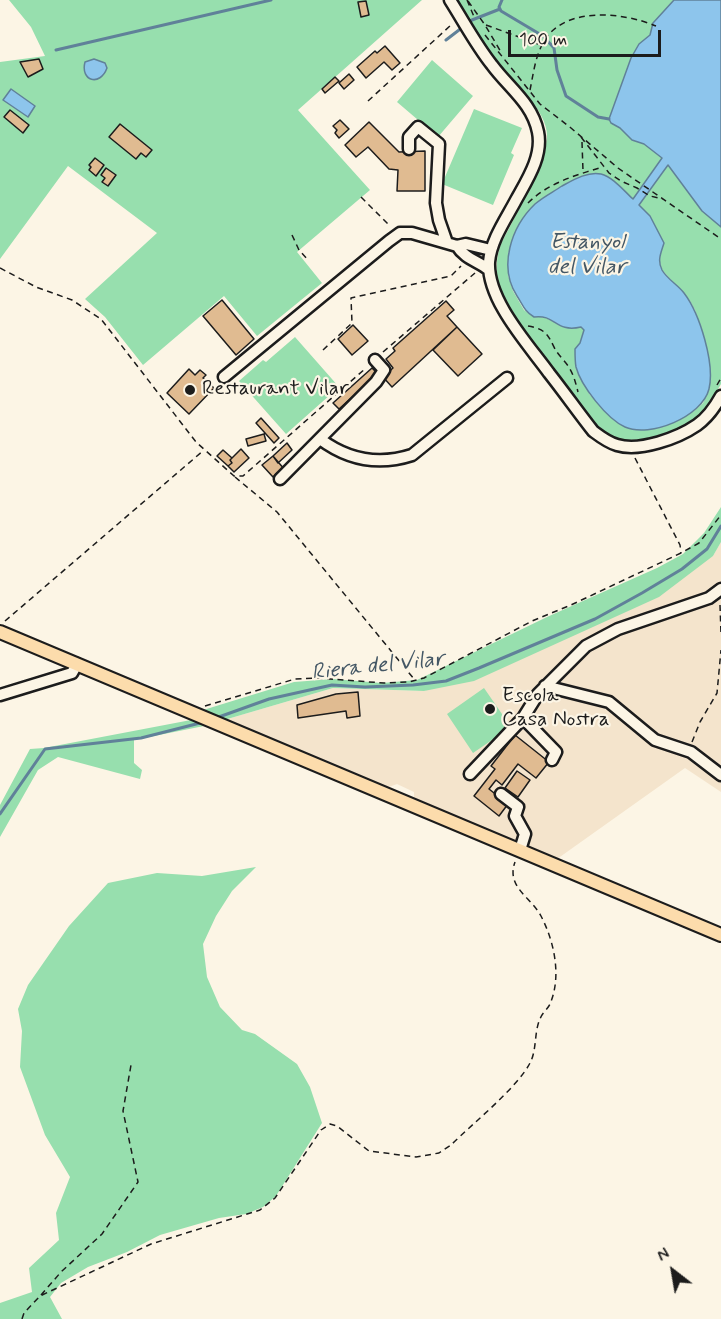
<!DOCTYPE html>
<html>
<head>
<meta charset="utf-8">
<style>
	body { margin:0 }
	#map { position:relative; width:721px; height:1319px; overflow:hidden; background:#fcf5e5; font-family:Mynerve,sans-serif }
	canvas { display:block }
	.north { position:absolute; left:643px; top:1241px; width:60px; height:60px; -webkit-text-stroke:4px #fcf5e5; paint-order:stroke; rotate:329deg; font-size:16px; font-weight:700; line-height:24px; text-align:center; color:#1c1c1c }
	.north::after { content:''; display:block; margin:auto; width:21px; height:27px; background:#1c1c1c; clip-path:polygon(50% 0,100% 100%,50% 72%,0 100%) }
	.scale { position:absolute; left:508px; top:30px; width:153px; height:27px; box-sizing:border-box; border:3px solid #1c1c1c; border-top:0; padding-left:8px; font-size:18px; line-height:21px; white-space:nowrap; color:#1c1c1c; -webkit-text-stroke:4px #fcf5e5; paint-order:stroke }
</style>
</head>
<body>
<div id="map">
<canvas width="721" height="1319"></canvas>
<div class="north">N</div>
<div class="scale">100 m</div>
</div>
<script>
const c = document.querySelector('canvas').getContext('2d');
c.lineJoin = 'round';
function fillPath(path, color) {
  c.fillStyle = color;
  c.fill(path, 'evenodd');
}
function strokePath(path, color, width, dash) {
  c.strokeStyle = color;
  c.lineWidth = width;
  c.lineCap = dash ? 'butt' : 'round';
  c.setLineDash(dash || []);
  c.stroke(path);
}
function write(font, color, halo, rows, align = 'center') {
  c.font = font + ' Mynerve,sans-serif';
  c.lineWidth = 4.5;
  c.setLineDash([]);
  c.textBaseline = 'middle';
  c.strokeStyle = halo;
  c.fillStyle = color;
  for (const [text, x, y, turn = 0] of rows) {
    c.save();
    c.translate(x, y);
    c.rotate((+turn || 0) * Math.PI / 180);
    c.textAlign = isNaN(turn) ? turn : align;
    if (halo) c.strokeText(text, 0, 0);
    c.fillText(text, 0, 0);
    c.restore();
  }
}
fillPath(new Path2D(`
	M721 542V792L685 768 557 859 414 799V792L397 784 386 788 224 720 333 688 424 691 713 556Z`), '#f4e4cc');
fillPath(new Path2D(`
	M9 0H422L298 110 370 190 297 252 322 283 257 336 224 296 143 365 105 317 85 299 157 233 68 166 0 259V62L45 56 31 27Z
	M457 0H679L611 123 620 128 632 140 644 144 663 158 633 200 615 182 602 174H589L569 182 537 202 517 230 508 254V275L513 291 524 310 534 317C555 315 557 333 581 327L584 330 580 343 581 378 590 395 620 424 627 428 671 423 694 411 703 403 709 390 711 375 701 330 695 310 690 301 662 270 659 259 664 243 650 216 638 205 668 164 697 204 721 214V384C714 396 707 408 697 417 680 432 637 445 615 438 590 430 510 314 500 287 495 274 496 260 500 246 513 219 545 166 547 137 548 109 509 79 494 58 480 40 469 20 457 0Z
	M432 60 473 96 438 137 397 102Z
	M474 109 522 128 511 153 514 155 493 205 442 184Z
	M295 337 339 387 286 434 239 381 263 360 266 362Z
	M721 507V542L713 556 659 597 474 681 424 691 333 688 224 720 200 711 294 682 333 679 382 683 417 680 547 617 657 568 683 554 704 533Z
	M484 688 511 727 473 753 447 714Z
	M191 720 204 726 134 740V763L142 770 140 779 58 757 38 770 0 837V805L30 749 44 748Z
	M256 867 232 891 216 916 203 944 207 977 220 1007 242 1030 255 1034 297 1064 310 1087 322 1123 276 1196 263 1207 246 1214 219 1218 160 1235 127 1252 88 1267 61 1283 50 1297 62 1319H0V1303L32 1292 29 1268 59 1240 56 1213 70 1177 45 1135 20 1067 22 1031 18 1009 28 985 69 926 108 883 157 873 202 876Z`), '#97dfae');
const water = new Path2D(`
	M674 0H721V227L702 211 668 165 639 205 650 216 664 243C661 253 657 260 662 270 667 279 678 285 684 293 700 314 715 364 709 389 702 417 650 438 625 427 607 419 581 386 576 367 575 362 575 355 575 349L580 343 584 330 581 327C555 333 556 314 534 317 524 311 523 305 517 296 498 267 511 227 535 204 543 197 553 192 562 186 573 180 588 171 601 174 613 177 624 191 633 199L662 158 644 144 632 140 620 128 611 123 609 119 631 58 639 44 650 35 653 23Z
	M94 59 105 63 107 68C100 87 80 81 85 62Z
	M11 89 35 106 28 117 3 100Z`);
fillPath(water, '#8dc5ec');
strokePath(water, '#608199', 1.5);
strokePath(new Path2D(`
	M502 0 499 7 501 11 543 36 554 48 557 70 566 96 598 117 609 119
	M446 40 472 20 500 9
	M56 50 271 0
	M216 718 269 699 332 685 365 687 413 685 446 681 479 668 595 619 642 593 682 569 707 549 721 526
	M0 814 45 749 141 738 204 722`), '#608199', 3);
const building = new Path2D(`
	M366 1 369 15 361 17 358 2Z
	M385 46 400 63 392 70 384 62 366 78 357 67 375 51 377 53Z
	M39 59 43 69 28 77 20 62Z
	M349 74 354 80 344 89 339 83Z
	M335 77 339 81 325 93 322 89Z
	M10 110 29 125 23 133 4 117Z
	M340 120 349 129 339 138 335 133 337 130 333 126Z
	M369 122 399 152 425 151V191H397L398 170 389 169 368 147 356 157 345 145Z
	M120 124 152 150 146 157 141 153 136 159 109 137Z
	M95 158 104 165 96 176 89 170 91 167 89 165Z
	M106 168 116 175 108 186 102 182 105 178 101 175Z
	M222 300 254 339 236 355 203 316Z
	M446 301 454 310 447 316 457 327 392 387 383 377 393 368 386 359 395 351 393 348Z
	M353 325 368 341 352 355 338 339Z
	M457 327 482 354 458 376 433 350Z
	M372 368 378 374 339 409 333 403Z
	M189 369 195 375 200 370 206 375 203 378 214 388 189 414 167 393Z
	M261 418 279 438 274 443 256 423Z
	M264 434 266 441 248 446 246 439Z
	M287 443 292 450 278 463 273 456Z
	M241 449 249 458 234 472 228 466 232 463 230 460Z
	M223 450 232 458 230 460 232 463 228 466 217 456Z
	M273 456 285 470 279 475 277 473 273 477 262 465Z
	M358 692 360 716 347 718 346 711 298 718 297 705 336 694Z
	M515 735 549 762 536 778 518 764 502 785 496 780 489 789 508 804 499 816 474 796 495 769 491 766Z
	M517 771 530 780 518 797 505 788Z`);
fillPath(building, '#e0bb91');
strokePath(building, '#1c1c1c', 1.5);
const minor = new Path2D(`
	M450 0C464 22 476 45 492 65 509 88 532 103 538 132 543 156 527 180 516 200 506 219 491 240 489 262 487 300 528 344 549 373 564 392 578 412 593 431 601 437 607 442 617 445 640 452 678 438 697 425 707 418 715 407 721 396
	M409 149V137L418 127 439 144 436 203 439 220 447 243
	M457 246C465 259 478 261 489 270
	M224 377 389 241 400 233H412L457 246 466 244 491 250
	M320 439C348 460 378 466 412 455L507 378
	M280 479 376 382 384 370 375 360
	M545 686 609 702 655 740 691 752 721 775
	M0 695 72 673 77 664
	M523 718 556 752 552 760
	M470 774 523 718 538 694 586 646 618 629 709 598 721 589
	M501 794 518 807 515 816 525 834 520 850`);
const major = new Path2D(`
	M0 632 721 935`);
strokePath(minor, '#1c1c1c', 15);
strokePath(major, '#1c1c1c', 16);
strokePath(new Path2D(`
	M467 0 475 19
	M468 1 485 25 501 52
	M486 25 541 45
	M485 35 540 104 571 128 618 168 721 239
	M530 90C533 76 535 58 542 45 561 5 623 12 656 26
	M368 101 451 25
	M581 137 609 173 621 181 637 188 650 196 663 199
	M582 142 583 171
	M361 197 390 226
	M528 203C548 183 576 175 603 167
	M292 235 299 250 309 261
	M0 268 36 287 72 300 101 319 196 442 234 476H243L366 368
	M528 326C546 329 548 335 555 349 559 356 566 362 570 369 574 376 576 384 578 392
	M323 350 352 323 351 298 451 276 461 266
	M383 352 475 273
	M717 385 721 378
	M635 458 680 545 681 553
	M235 477 277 512 414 679
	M720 605 721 634
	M5 621 204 450
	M205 706 295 679 316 678 384 683 409 682 424 678 532 621 571 605 681 553 699 543 721 515
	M692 742 700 722 717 693 721 650
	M41 1295 61 1272 102 1234 138 1182 123 1111 131 1065
	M22 1319 24 1313 40 1296 151 1244 260 1210 275 1198 321 1130 330 1124 337 1126 369 1151 416 1157 439 1153 451 1145C472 1124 517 1088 530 1063 537 1050 534 1032 540 1019 542 1013 548 1009 550 1004 562 976 554 941 541 916 530 896 506 887 515 862`), '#1c1c1c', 1.5, [6, 4.5]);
strokePath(minor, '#fcf5e5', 10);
strokePath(major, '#fcdcac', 12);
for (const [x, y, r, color] of [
	[190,390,6,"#1c1c1c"],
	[490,709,6,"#1c1c1c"]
]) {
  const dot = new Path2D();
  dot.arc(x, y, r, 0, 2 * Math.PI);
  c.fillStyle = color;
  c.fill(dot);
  strokePath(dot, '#fcf5e5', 2);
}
write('21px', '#1c1c1c', '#fcf5e5', [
	["Restaurant Vilar",202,390],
	["Escola",502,697],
	["Casa Nostra",502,721]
], 'left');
write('italic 22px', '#445765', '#fcf5e5', [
	["Estanyol",587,243],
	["del Vilar",587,268],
	["Riera del Vilar",378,667,-6]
]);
</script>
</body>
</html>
